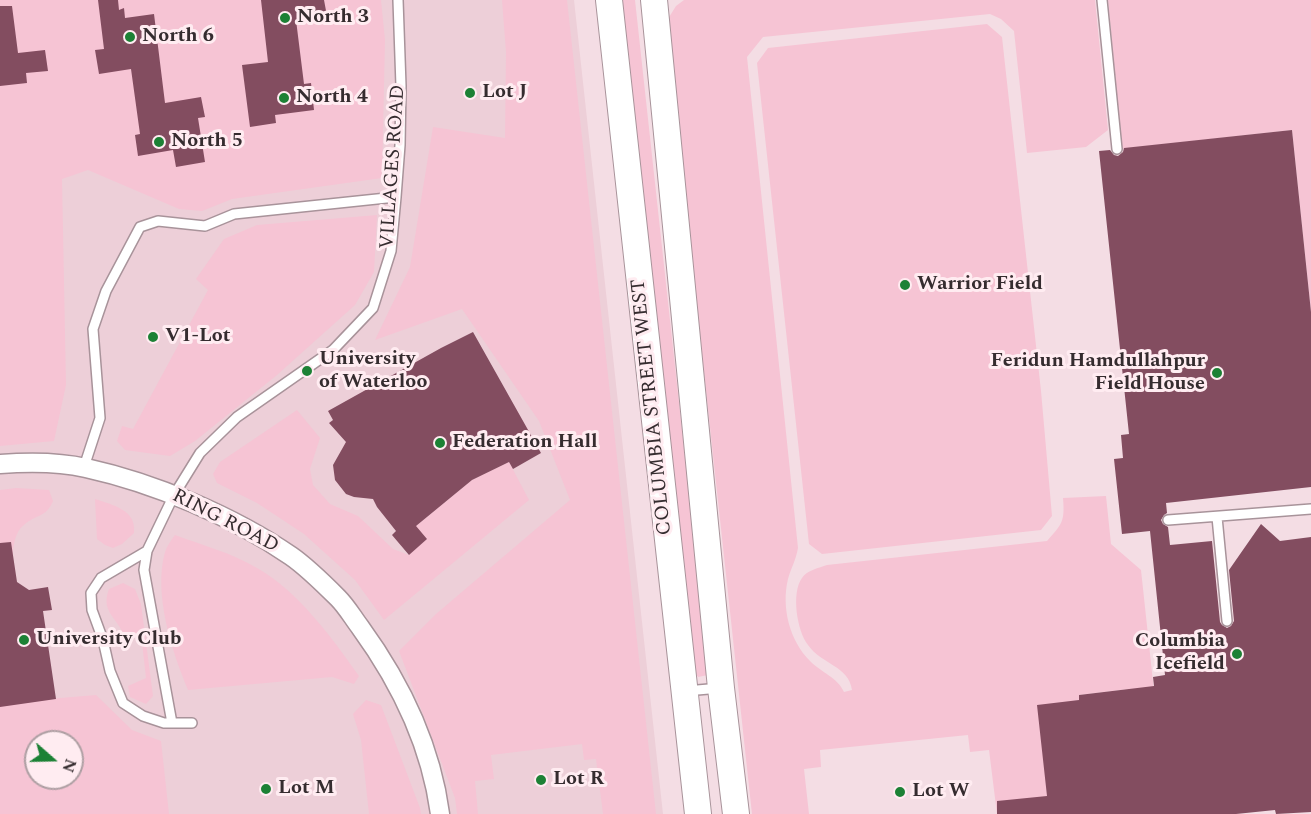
<!DOCTYPE html>
<html>
<head>
<meta charset="utf-8">
<style>
	body { margin:0 }
	#map { position:relative; width:1311px; height:814px; overflow:hidden; background:#f4dde4; font-family:Spectral,serif }
	canvas { display:block }
	.north { position:absolute; left:24px; top:730px; width:60px; height:60px; box-sizing:border-box; background:#ffecf1; border:2px solid #ae9fa3; border-radius:50%; rotate:110deg; font-size:16px; font-weight:700; line-height:24px; text-align:center; color:#352c2f }
	.north::after { content:''; display:block; margin:auto; width:21px; height:27px; background:#1c8135; clip-path:polygon(50% 0,100% 100%,50% 72%,0 100%) }
</style>
</head>
<body>
<div id="map">
<canvas width="1311" height="814"></canvas>
<div class="north">N</div>
</div>
<script>
const c = document.querySelector('canvas').getContext('2d');
c.lineJoin = 'round';
function fillPath(path, color) {
  c.fillStyle = color;
  c.fill(path, 'evenodd');
}
function strokePath(path, color, width, dash) {
  c.strokeStyle = color;
  c.lineWidth = width;
  c.lineCap = dash ? 'butt' : 'round';
  c.setLineDash(dash || []);
  c.stroke(path);
}
function write(font, color, halo, rows, align = 'center') {
  c.font = font + ' Spectral,serif';
  c.lineWidth = 6;
  c.setLineDash([]);
  c.textBaseline = 'middle';
  c.strokeStyle = halo;
  c.fillStyle = color;
  for (const [text, x, y, turn = 0] of rows) {
    c.save();
    c.translate(x, y);
    c.rotate((+turn || 0) * Math.PI / 180);
    c.textAlign = isNaN(turn) ? turn : align;
    if (halo) c.strokeText(text, 0, 0);
    c.fillText(text, 0, 0);
    c.restore();
  }
}
fillPath(new Path2D(`
	M0 0H574L663 814H0ZM36 742H72V778H36Z`), '#edcfd8');
fillPath(new Path2D(`
	M0 0H381L385 40 382 178 232 199 202 211 179 209 88 170 62 179 66 385 54 441 0 446Z
	M502 0H567L656 814H603L596 759 584 760 582 744 491 755 494 779 475 781 478 814H457L455 798 399 651 436 614 570 500 539 421 462 309 375 340 410 267 433 127 505 138 506 52Z
	M620 0H635L708 668V675L698 677 694 672Z
	M684 0H1095L1108 130 1086 147 1027 153 1014 31 1001 19 990 14 763 37 747 57 798 548C796 560 791 568 788 579 781 608 790 641 810 661 822 673 837 677 844 692L852 690C849 666 821 664 808 645 797 631 791 593 802 578 807 570 819 568 827 565L1047 541C1062 524 1065 522 1063 498L1106 496 1111 544 1141 570 1164 784 1025 814H997L989 750 970 752 968 735 820 750 821 767 804 769 809 814H752L666 22 676 6ZM1129 689 1079 700V695Z
	M1108 0H1311V312L1292 130 1122 149Z
	M987 24 1002 37 1041 391 1052 516 1041 530 822 554 809 544 757 63 768 48Z
	M377 215 374 272 355 305 277 375 195 441 170 456 125 450 117 441 122 426 133 429 208 290 196 279 224 239 257 225Z
	M297 410 320 438 310 469 313 485 330 504 358 516 393 549 409 555 416 526 472 480 509 462 529 500 384 620 355 580 304 534 257 503 217 483 213 474 220 462Z
	M16 488 49 490 53 501C46 518 36 514 24 525 14 532 13 550 12 561L0 565V490Z
	M95 499C113 505 137 510 134 533L122 544 113 548 105 545 97 539Z
	M175 535C202 545 232 553 257 568 297 590 333 639 359 676L354 684 332 677 188 690C172 651 153 594 165 552 167 546 171 540 175 535Z
	M123 583 135 589 141 604 153 696 146 704 130 697 128 686 146 678 141 633H123C114 615 101 610 109 589Z
	M96 695 132 730 161 741 169 814H0V703ZM36 742H72V778H36Z
	M366 700 381 705 420 808 421 814H369L361 740 353 714Z`), '#f6c4d4');
fillPath(new Path2D(`
	M98 0H118L119 10 124 8 125 18 154 14 165 103 201 97 205 117 198 118 205 162 176 167 173 150 138 156 135 135 140 134 131 69 99 74 95 50 104 49Z
	M261 0H324L327 16 296 20 304 84 311 83 314 110 275 115 276 123 250 127 242 65 268 62Z
	M0 6H12L18 53 45 50 48 71 26 73 27 83 0 86Z
	M1292 130 1311 312V487L1166 503 1167 513 1164 515 1161 520 1163 524 1168 527 1170 545 1212 541 1220 622 1222 625 1227 628 1231 626 1234 621 1229 570 1261 524 1280 541 1311 537V812L1276 814 1275 810 1236 814H997V801L1047 796 1037 705 1079 700V695L1154 686 1153 677 1165 675 1150 531 1122 534 1114 459 1123 458 1121 435 1129 434 1099 151 1110 150 1114 155 1118 156 1123 152 1124 148Z
	M473 332 541 453 513 469 509 462 472 480 416 526 427 539 409 555 392 535 396 531 377 507 373 499 354 497 346 494 335 480 333 465 346 442 329 423 333 420 328 411 441 348Z
	M11 542 17 582 29 590 48 587 52 610 43 611 56 699 0 707V543Z`), '#834d60');
const lane = new Path2D(`
	M1102 0 1117 149
	M84 467 100 418 93 329 106 291 140 227 158 221 205 226 234 214 396 197
	M1217 517 1227 621
	M1168 520 1311 509
	M147 551 144 570 172 723
	M686 691 720 688
	M192 723H164L143 716 123 703 110 671 103 640 92 610 91 593 101 578 147 551 174 495 200 453 237 417 333 350 373 308 391 251 396 197 400 145 401 86 398 0`);
const street = new Path2D(`
	M0 464C26 462 60 462 86 468 154 483 233 516 291 556 307 567 324 584 338 598 347 607 353 618 360 627 400 682 431 746 440 814`);
const secondary = new Path2D(`
	M609 0 698 814
	M654 0 721 688 736 814`);
strokePath(lane, '#a8939a', 12);
strokePath(street, '#a8939a', 21);
strokePath(secondary, '#a8939a', 28);
strokePath(lane, '#fff', 9);
strokePath(street, '#fff', 18);
strokePath(secondary, '#fff', 26);
for (const [x, y, r, color] of [
	[285,18,6,"#1c8135"],
	[130,37,6,"#1c8135"],
	[470,93,6,"#1c8135"],
	[284,98,6,"#1c8135"],
	[159,142,6,"#1c8135"],
	[905,285,6,"#1c8135"],
	[153,337,6,"#1c8135"],
	[307,371,6,"#1c8135"],
	[1217,373,6,"#1c8135"],
	[440,443,6,"#1c8135"],
	[24,640,6,"#1c8135"],
	[1237,654,6,"#1c8135"],
	[541,780,6,"#1c8135"],
	[266,789,6,"#1c8135"],
	[900,792,6,"#1c8135"]
]) {
  const dot = new Path2D();
  dot.arc(x, y, r, 0, 2 * Math.PI);
  c.fillStyle = color;
  c.fill(dot);
  strokePath(dot, '#ffecf1', 2);
}
write('bold 20px', '#352c2f', '#ffecf1', [
	["North 3",297,18],
	["North 6",142,37],
	["Lot J",482,93],
	["North 4",296,98],
	["North 5",171,142],
	["Warrior Field",917,285],
	["V1-Lot",165,337],
	["University",319,360],
	["of Waterloo",319,383],
	["Feridun Hamdullahpur",1205,362,"right"],
	["Field House",1205,385,"right"],
	["Federation Hall",452,443],
	["University Club",36,640],
	["Columbia",1225,642,"right"],
	["Icefield",1225,665,"right"],
	["Lot R",553,780],
	["Lot M",278,789],
	["Lot W",912,792]
], 'left');
write('20px', '#352c2f', '#ffecf1', [
	["VILLAGES ROAD",394,167,-86],
	["COLUMBIA STREET WEST",653,407,-96],
	["RING ROAD",225,522,27]
]);
</script>
</body>
</html>
